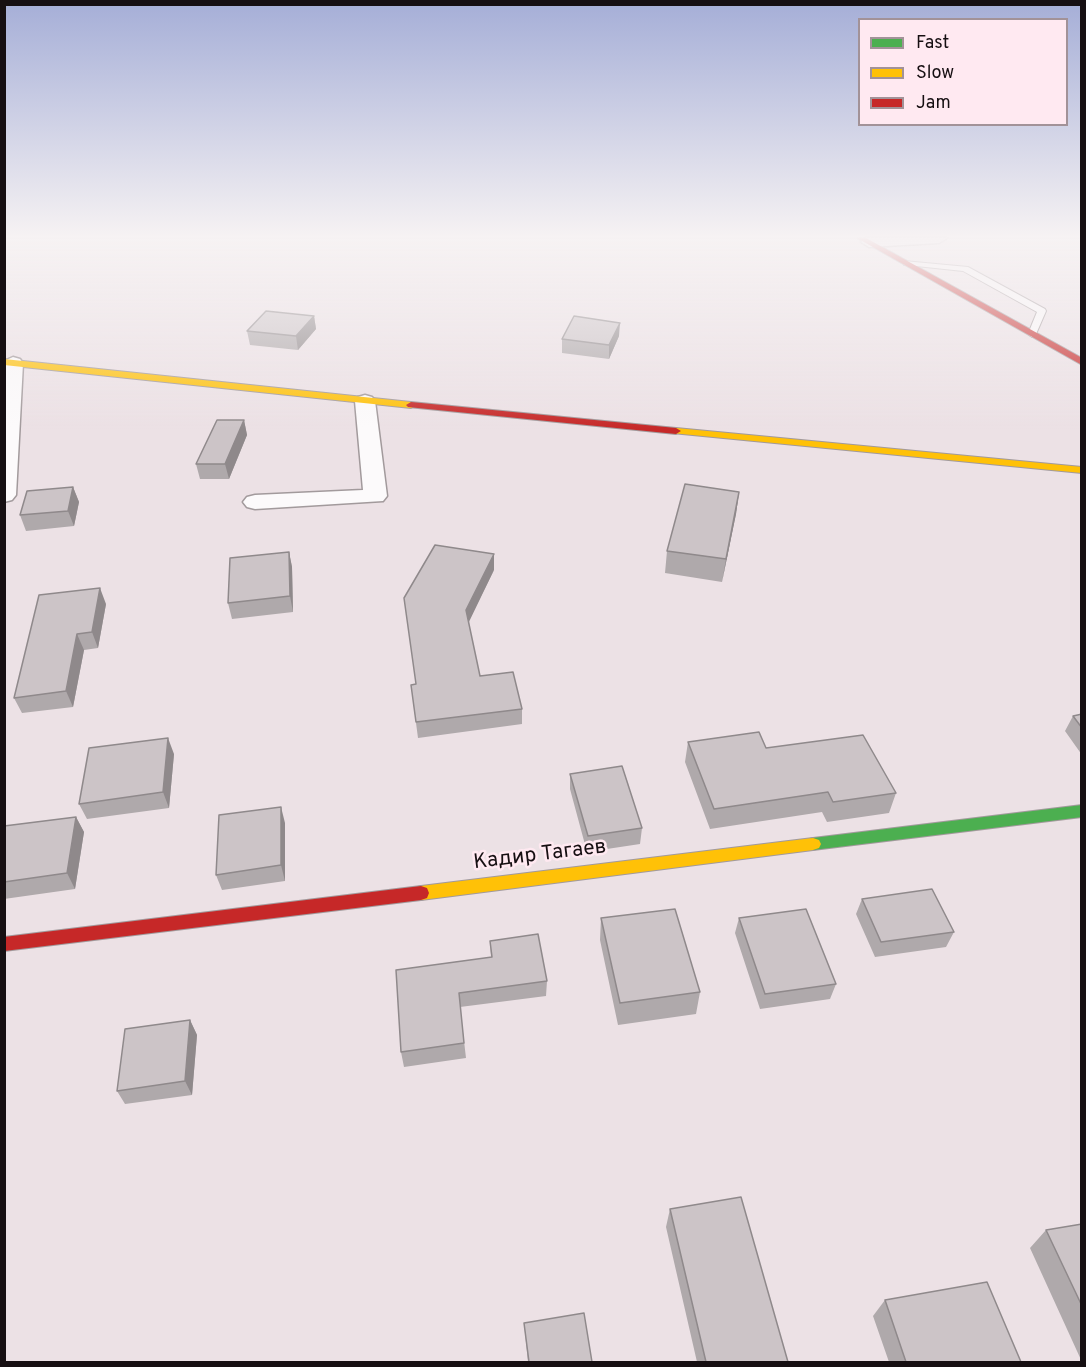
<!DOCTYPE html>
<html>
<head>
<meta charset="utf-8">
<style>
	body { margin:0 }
	#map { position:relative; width:1086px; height:1367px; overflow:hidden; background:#ece1e5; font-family:Overpass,sans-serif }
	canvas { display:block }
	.frame { position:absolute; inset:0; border:6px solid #160f12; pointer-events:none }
	.legend { position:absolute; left:858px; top:18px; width:210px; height:108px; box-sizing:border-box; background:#ffe9f1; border:2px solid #a29298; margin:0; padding:8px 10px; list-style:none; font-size:18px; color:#160f12 }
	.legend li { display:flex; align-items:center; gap:12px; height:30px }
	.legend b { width:30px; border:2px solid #a29298 }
</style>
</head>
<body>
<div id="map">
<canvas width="1086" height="1367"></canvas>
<div class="frame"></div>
<ul class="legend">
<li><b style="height:8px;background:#4caf50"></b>Fast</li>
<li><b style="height:8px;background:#ffc107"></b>Slow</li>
<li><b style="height:8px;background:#c62828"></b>Jam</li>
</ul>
</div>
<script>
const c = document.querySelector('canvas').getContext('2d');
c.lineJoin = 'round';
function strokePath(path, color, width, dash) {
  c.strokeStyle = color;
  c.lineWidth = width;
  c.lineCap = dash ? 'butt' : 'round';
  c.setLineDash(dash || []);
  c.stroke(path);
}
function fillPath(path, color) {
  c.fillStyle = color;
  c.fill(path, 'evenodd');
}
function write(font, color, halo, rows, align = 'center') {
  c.font = font + ' Overpass,sans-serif';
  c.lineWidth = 5;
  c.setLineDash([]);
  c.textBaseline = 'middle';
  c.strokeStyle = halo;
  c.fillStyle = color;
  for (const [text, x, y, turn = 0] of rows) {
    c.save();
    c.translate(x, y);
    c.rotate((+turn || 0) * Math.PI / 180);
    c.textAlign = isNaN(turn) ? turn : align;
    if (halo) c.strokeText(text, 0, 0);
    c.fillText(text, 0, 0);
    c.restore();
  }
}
const lane = new Path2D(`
	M904 261 968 267 1045 309 1046 311 1036 334 1032 337 1028 334 1037 312 963 271 907 265H904Z`);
const street = new Path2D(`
	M947 238 939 243 869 247 861 242 866 238Z
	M13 357 20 359 23 363 16 495 12 500 4 502V361Z
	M365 395 372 397 375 401 387 496 383 501 255 509 247 507 243 502 247 497 255 495 363 490 355 401 358 397Z`);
const fast = new Path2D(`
	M1082 805V817L813 850 807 848 805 844 807 840 813 838Z`);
const slow = new Path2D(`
	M4 359 411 402 416 405 411 408 4 365Z
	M676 428 1082 467V473L672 433 671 431Z
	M813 838 819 840 821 844 819 848 813 850 421 900 415 898 413 893 415 888 421 886Z`);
const jam = new Path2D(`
	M857 238H866L1082 358V365Z
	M411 402 676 428 681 431 676 434 408 407 406 405Z
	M421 886 427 888 429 893 427 898 421 900 4 951V937Z`);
strokePath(lane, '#a29a9c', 2);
strokePath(street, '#a29a9c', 3);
strokePath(fast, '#a29a9c', 2);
strokePath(slow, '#a29a9c', 2);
strokePath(jam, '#a29a9c', 2);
fillPath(lane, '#fcfafb');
fillPath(street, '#fcfafb');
fillPath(fast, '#4caf50');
fillPath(slow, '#ffc107');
fillPath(jam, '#c62828');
fillPath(new Path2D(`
	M314 316 316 329 298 350 250 345 247 331Z
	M619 336 609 359 562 353V339Z
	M244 420 247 435 229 479H200L196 464Z
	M73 487 79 502 74 526 26 531 20 515Z
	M739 492 736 514 722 582 665 573 667 551Z
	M289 552 292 567 293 612 232 619 228 603Z
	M494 570 468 622 480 676 522 709V724L418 738 411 685 416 684Z
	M106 604 98 648 84 650 73 707 22 713 14 698Z
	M1082 714V755L1065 731 1073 716Z
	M688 742 766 748 896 793 889 813 827 822 822 812 710 829 685 762Z
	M174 754 169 808 87 819 79 804Z
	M570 774 642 828 640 844 587 852 570 789Z
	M76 817 84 832 75 889 4 899V826Z
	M285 823V881L222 890 216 875Z
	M862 899 954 932 946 947 875 957 856 914Z
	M601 918 700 992 696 1014 618 1025 600 940Z
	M739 918 836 984 830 999 760 1009 735 933Z
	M490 941 547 981 546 996 460 1007 466 1058 404 1067 401 1052 491 957Z
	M190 1020 197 1035 192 1095 125 1104 117 1091Z
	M670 1209 788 1362H697L666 1227Z
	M1082 1224V1362L1030 1248 1046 1230Z
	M885 1300 1021 1362H889L873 1316Z
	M524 1323 592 1362H528Z`), '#afa9ab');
fillPath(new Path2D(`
	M314 316 316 329 298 350 296 336Z
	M620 323 619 336 609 359V345Z
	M244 420 247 435 229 479 225 464Z
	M73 487 79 502 74 526 68 511Z
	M739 492 736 514 722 582 726 559Z
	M289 552 292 567 293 612 290 596Z
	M494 554V570L467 626 466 610Z
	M100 588 106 604 98 648 92 632Z
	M77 634 84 650 73 707 66 691Z
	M168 738 174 754 169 808 163 792Z
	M281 807 285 823V881L281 865Z
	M76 817 84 832 75 889 67 873Z
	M190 1020 197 1035 192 1095 185 1081Z`), '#8f898b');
const building = new Path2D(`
	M266 311 314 316 296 336 247 331Z
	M574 316 620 323 609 345 562 339Z
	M217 420H244L225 464H196Z
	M685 484 739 492 726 559 667 551Z
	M73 487 68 511 20 515 27 491Z
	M435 545 494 554 466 610 480 676 513 672 522 709 416 722 411 685 416 684 404 598Z
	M289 552 290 596 228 603 230 558Z
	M100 588 92 632 77 634 66 691 14 698 39 595Z
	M1082 714V728L1073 716Z
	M759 732 766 748 863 735 896 793 833 802 828 792 714 809 688 742Z
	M168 738 163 792 79 804 89 748Z
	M622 766 642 828 588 836 570 774Z
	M281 807V865L216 875 219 815Z
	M76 817 67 873 4 882V826Z
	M932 889 954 932 881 942 862 899Z
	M675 909 700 992 620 1003 601 918Z
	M806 909 836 984 765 994 739 918Z
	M538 934 547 981 459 993 464 1043 401 1052 396 970 492 957 490 941Z
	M190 1020 185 1081 117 1091 125 1029Z
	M741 1197 788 1362H706L670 1209Z
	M1082 1224V1306L1046 1230Z
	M987 1282 1021 1362H906L885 1300Z
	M584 1313 592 1362H529L524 1323Z`);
fillPath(building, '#ccc4c7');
strokePath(building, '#8f898b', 1.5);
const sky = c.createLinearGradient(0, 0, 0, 429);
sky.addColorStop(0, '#a5aed7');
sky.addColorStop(0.55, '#f6f2f3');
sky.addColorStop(1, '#f6f2f300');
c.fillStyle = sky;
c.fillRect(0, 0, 1086, 429);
write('21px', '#160f12', '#ffe9f1', [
	["Кадир Тагаев",540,856,-7]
]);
</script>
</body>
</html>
